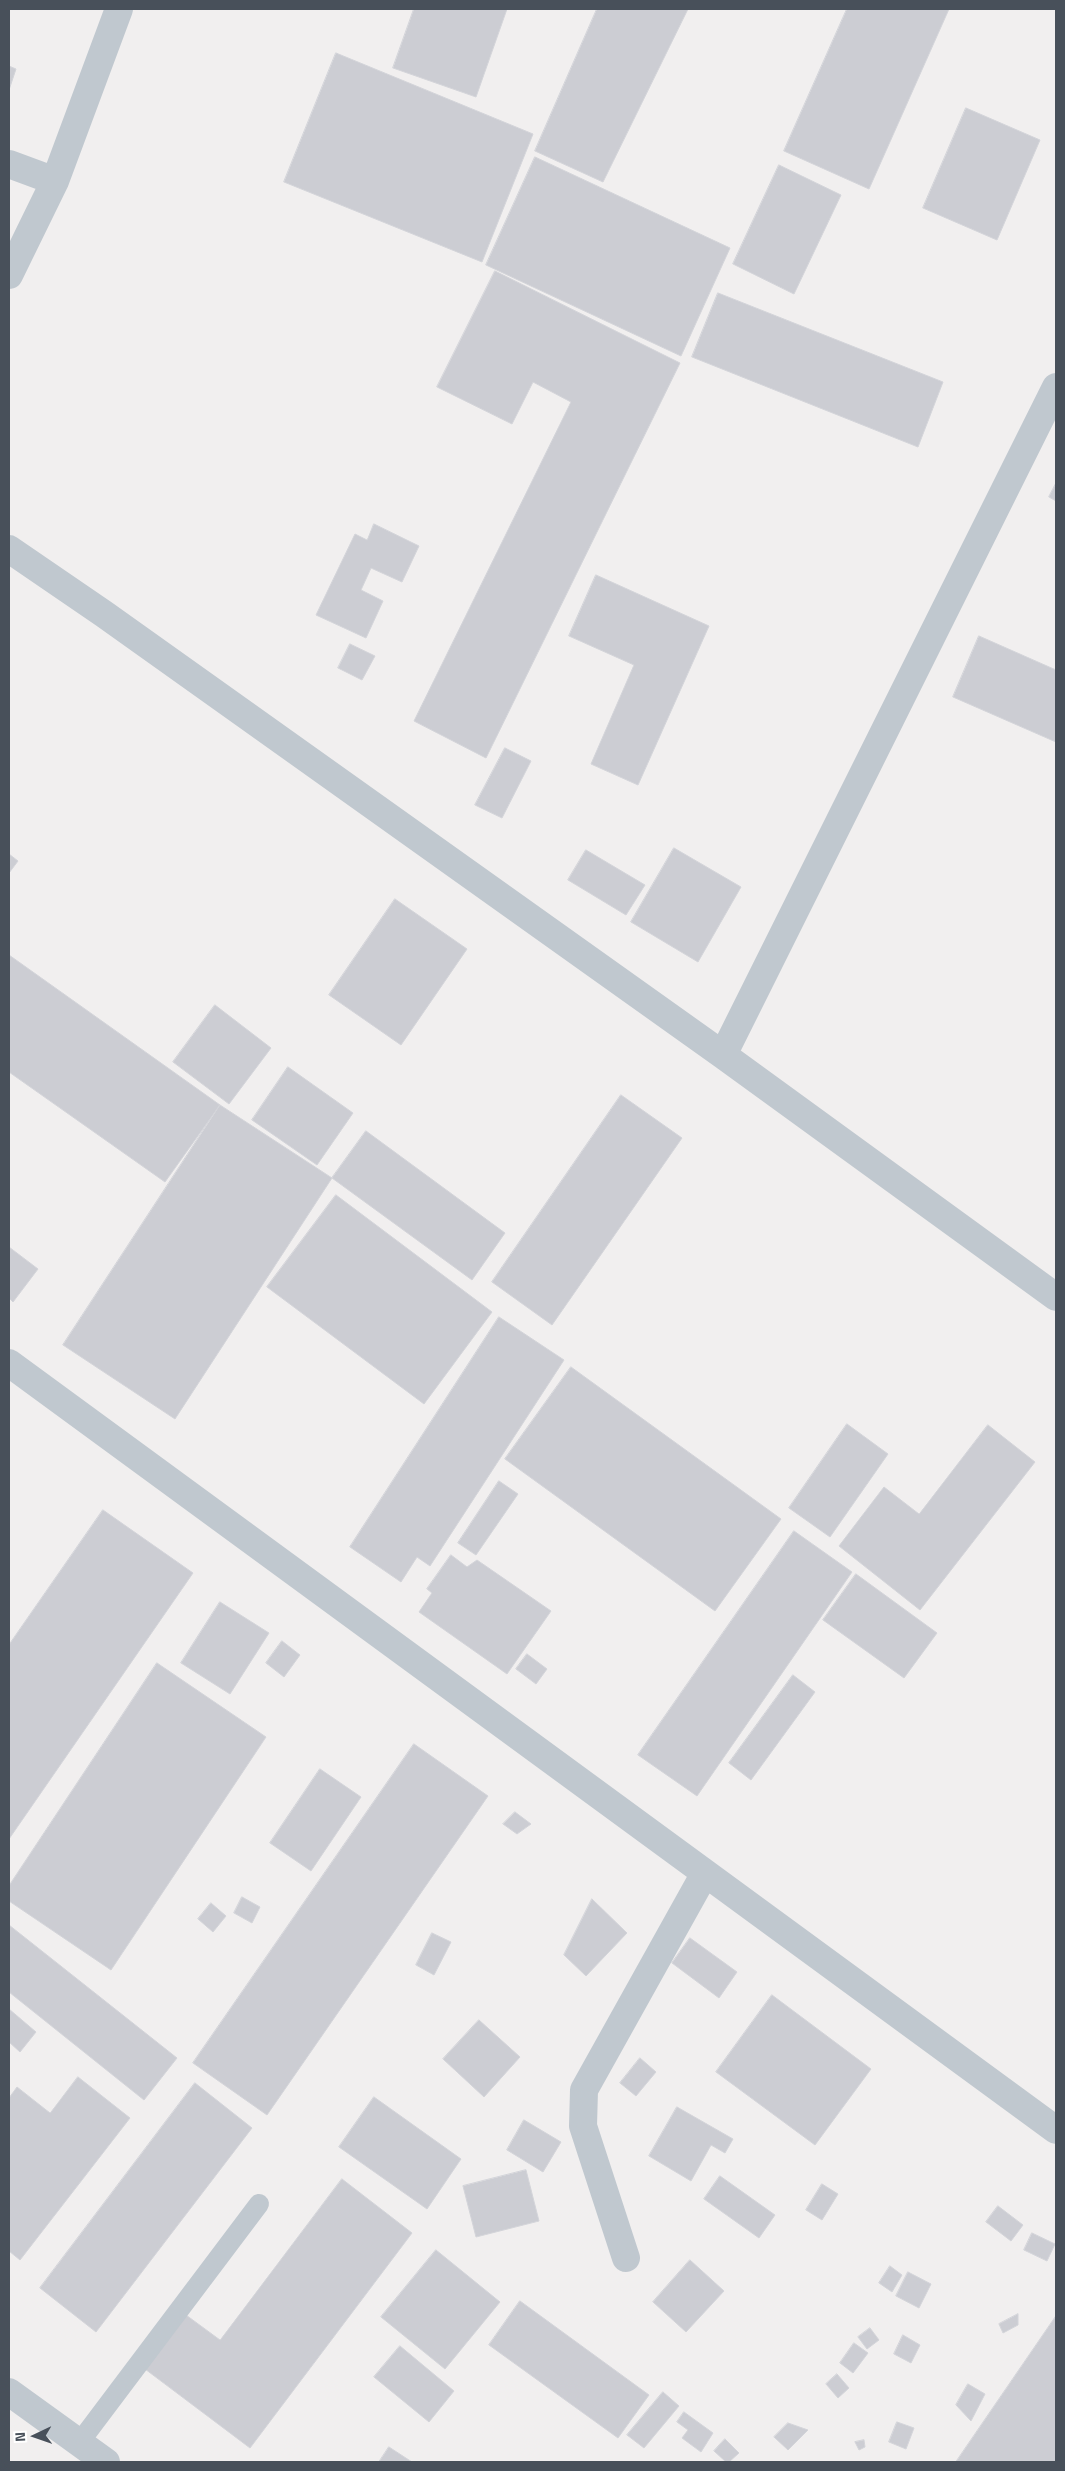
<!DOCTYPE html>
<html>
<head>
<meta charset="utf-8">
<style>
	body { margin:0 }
	#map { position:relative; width:1065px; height:2471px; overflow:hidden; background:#f1efef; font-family:"Titillium Web",sans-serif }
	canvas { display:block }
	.frame { position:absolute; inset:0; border:10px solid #48505a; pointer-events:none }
	.north { position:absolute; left:10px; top:2411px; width:50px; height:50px; -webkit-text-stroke:4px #fff; paint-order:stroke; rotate:267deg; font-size:14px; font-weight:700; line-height:20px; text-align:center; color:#48505a }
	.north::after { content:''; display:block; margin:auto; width:18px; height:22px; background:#48505a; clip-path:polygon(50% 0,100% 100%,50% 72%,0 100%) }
</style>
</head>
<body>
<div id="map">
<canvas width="1065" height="2471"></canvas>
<div class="frame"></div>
<div class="north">N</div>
</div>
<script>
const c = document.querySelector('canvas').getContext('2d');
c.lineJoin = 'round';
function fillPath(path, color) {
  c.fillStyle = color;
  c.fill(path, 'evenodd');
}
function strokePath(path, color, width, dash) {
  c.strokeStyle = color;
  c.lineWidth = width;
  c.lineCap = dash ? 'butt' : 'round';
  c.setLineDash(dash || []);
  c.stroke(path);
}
const building = new Path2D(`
	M414 9H507L476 97 393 68Z
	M597 9H688L603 182 535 151Z
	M847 9H949L869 189 784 151Z
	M336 53 533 134 482 262 284 182Z
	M9 66 16 69 9 90Z
	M966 108 1040 140 997 240 923 208Z
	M535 157 730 248 681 356 486 265Z
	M779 165 841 195 794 294 733 264Z
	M495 271 680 363 486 758 414 721 571 402 533 382 512 424 437 387Z
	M718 293 943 382 918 447 692 357Z
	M1056 483V501L1049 497Z
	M374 524 419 546 402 582 371 568 361 590 383 601 366 638 316 615 355 534 367 540Z
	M596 575 709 626 638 785 591 764 634 665 569 636Z
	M979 636 1056 670V742L953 697Z
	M350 644 375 656 362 680 338 668Z
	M505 748 531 761 502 818 475 805Z
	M674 848 741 887 698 962 631 922Z
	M586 850 645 885 626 915 568 880Z
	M9 854 18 861 9 873Z
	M395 899 467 949 401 1045 329 995Z
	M9 955 220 1105 165 1182 9 1072Z
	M215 1005 271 1048 229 1104 173 1062Z
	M288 1067 353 1113 317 1165 252 1120Z
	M621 1095 682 1138 552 1325 492 1282Z
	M220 1105 332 1178 175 1419 63 1345Z
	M366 1131 505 1233 472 1280 332 1178Z
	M336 1195 492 1312 424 1404 267 1287Z
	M9 1247 38 1269 13 1302 9 1298Z
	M499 1317 564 1360 430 1566 417 1557 401 1582 350 1547Z
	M571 1367 781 1519 715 1611 505 1459Z
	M847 1424 888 1454 830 1537 789 1508Z
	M988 1425 1035 1462 920 1610 839 1546 884 1487 919 1514Z
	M499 1481 518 1494 476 1555 458 1543Z
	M103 1510 193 1573 9 1839V1645Z
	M794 1531 852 1572 697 1796 638 1755Z
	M451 1555 467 1567 477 1560 551 1611 507 1674 419 1612 432 1593 427 1589Z
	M856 1574 937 1633 904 1678 823 1620Z
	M220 1602 269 1633 230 1694 181 1663Z
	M282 1641 300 1655 284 1677 266 1663Z
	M527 1654 547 1669 536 1684 516 1669Z
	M157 1663 266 1737 111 1970 9 1901V1886Z
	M793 1675 815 1692 751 1780 729 1763Z
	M414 1744 488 1796 267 2115 193 2063Z
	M320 1769 361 1797 311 1871 270 1843Z
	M515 1812 531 1824 517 1834 503 1824Z
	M242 1897 260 1907 252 1923 234 1913Z
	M592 1899 627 1933 586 1976 564 1955Z
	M211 1903 226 1916 213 1932 198 1919Z
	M9 1925 177 2058 144 2100 9 1992Z
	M432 1933 451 1942 434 1975 416 1965Z
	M690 1938 737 1972 719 1998 672 1963Z
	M772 1995 871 2069 815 2145 716 2072Z
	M9 2009 36 2032 20 2052 9 2042Z
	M479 2020 520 2057 484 2097 443 2059Z
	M640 2058 656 2072 636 2096 620 2083Z
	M78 2077 130 2118 20 2260 9 2251V2098L17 2087 50 2113Z
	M195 2083 252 2128 96 2332 40 2288Z
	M374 2097 461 2159 427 2209 339 2147Z
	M677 2107 733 2139 725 2153 711 2145 691 2181 649 2156Z
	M524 2120 561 2142 543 2172 507 2150Z
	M526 2170 539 2221 476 2237 463 2186Z
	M720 2176 775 2215 759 2238 704 2199Z
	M342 2179 412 2233 250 2448 145 2369 186 2315 220 2340Z
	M822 2184 838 2194 822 2220 806 2210Z
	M998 2206 1023 2225 1011 2241 986 2222Z
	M1032 2233 1055 2244 1047 2261 1024 2250Z
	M436 2250 500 2302 445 2369 381 2317Z
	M690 2260 724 2291 686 2332 653 2302Z
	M890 2266 902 2275 892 2292 879 2283Z
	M908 2272 931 2284 919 2308 896 2296Z
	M520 2301 649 2395 618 2438 489 2345Z
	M1018 2314V2325L1003 2333 999 2324Z
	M1056 2316V2462H956Z
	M870 2328 879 2340 867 2349 858 2337Z
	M903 2335 920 2345 911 2363 894 2354Z
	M854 2343 868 2353 853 2373 840 2363Z
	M400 2346 454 2391 429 2422 374 2377Z
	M837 2374 849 2388 838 2398 826 2384Z
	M968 2384 985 2394 971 2421 956 2405Z
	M663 2392 679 2406 644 2448 627 2435Z
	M684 2412 713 2433 701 2452 682 2438 688 2430 677 2422Z
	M897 2422 914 2428 906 2449 889 2442Z
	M788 2423 808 2430 788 2450 774 2437Z
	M725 2439 739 2453 729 2462H726L714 2451Z
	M864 2440 865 2447 859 2450 855 2442Z
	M389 2447 412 2462H379Z`);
fillPath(building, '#cccdd3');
strokePath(building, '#d3d4d9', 1);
strokePath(new Path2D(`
	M79 2443 259 2204`), '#c0c8cf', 20);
strokePath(new Path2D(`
	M9 164 55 181
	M9 275 55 181 119 9
	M9 549 104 614 723 1055 1056 1297
	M723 1055 1056 387
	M9 1363 1056 2130
	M626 2258 583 2126 584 2090 705 1873
	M9 2392 106 2462`), '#c0c8cf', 28);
</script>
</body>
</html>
